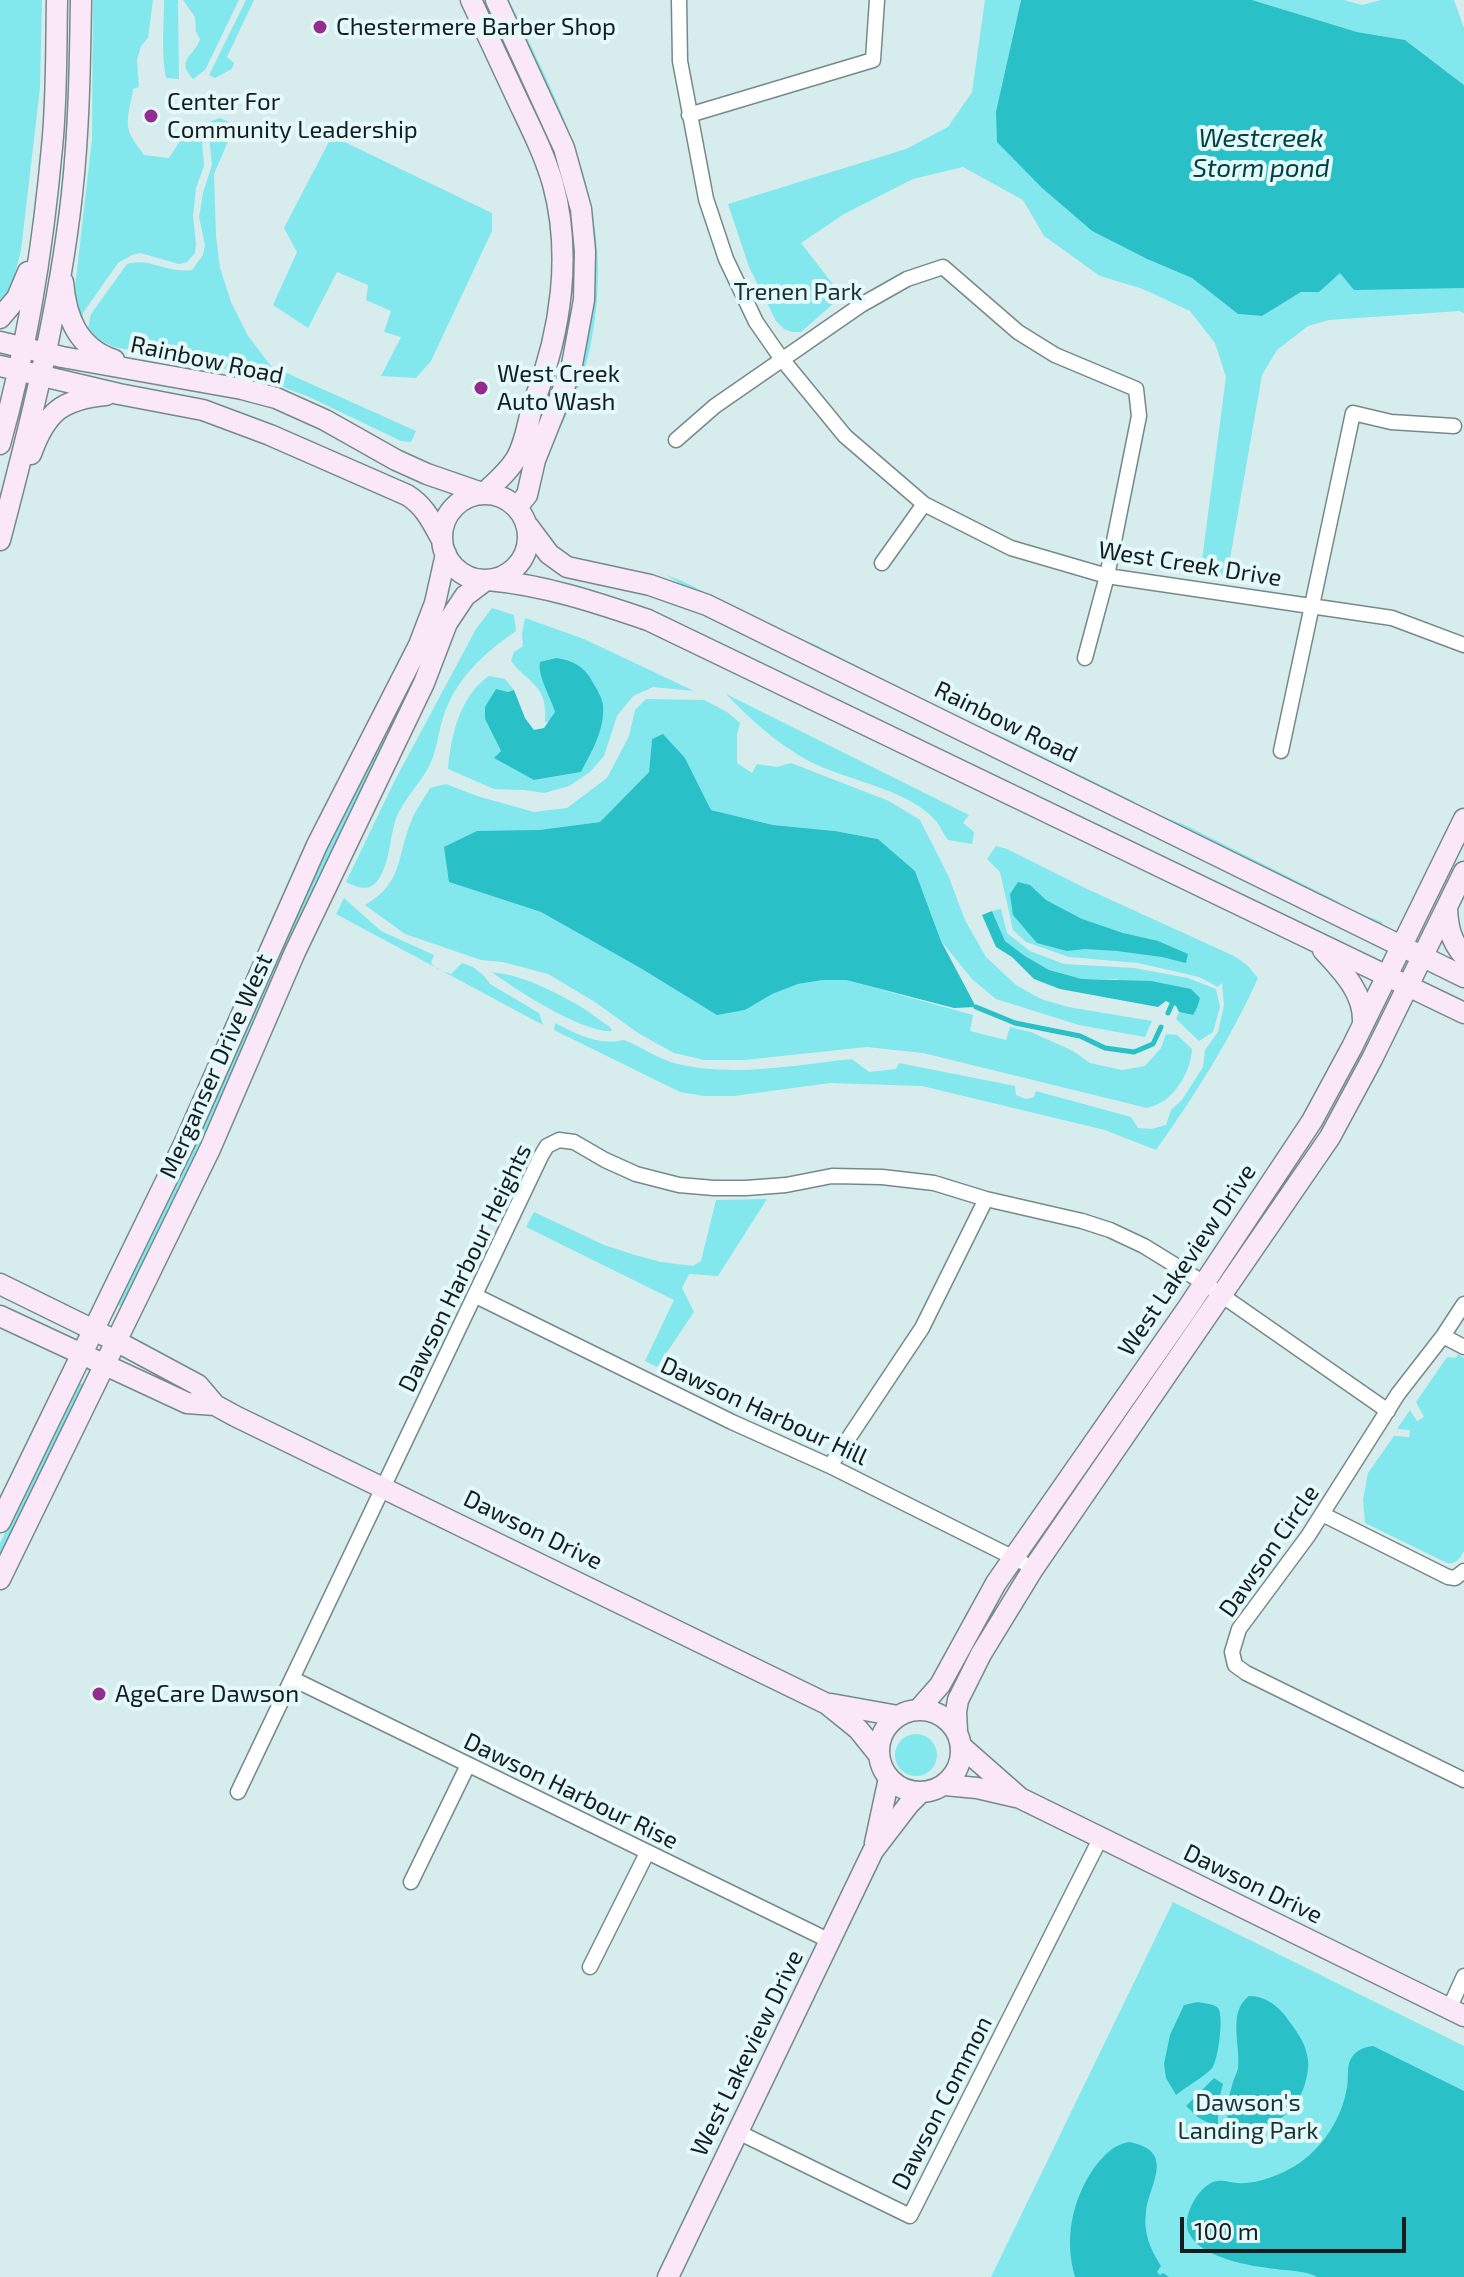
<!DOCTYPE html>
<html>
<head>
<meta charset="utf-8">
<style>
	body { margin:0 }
	#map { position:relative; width:1464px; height:2277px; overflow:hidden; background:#d7eced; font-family:"Exo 2",sans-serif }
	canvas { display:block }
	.scale { position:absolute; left:1180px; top:2217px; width:226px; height:36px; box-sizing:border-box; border:4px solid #161d1e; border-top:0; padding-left:10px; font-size:24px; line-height:28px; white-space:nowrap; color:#161d1e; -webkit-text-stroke:6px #e4f9fa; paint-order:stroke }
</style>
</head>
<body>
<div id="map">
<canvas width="1464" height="2277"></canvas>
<div class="scale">100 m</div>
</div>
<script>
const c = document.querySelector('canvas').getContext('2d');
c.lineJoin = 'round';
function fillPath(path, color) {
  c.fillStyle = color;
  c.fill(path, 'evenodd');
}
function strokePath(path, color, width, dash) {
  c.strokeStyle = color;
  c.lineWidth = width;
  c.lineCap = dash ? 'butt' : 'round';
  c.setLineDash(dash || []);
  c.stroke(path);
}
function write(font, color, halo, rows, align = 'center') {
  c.font = font + ' "Exo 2",sans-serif';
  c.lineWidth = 8;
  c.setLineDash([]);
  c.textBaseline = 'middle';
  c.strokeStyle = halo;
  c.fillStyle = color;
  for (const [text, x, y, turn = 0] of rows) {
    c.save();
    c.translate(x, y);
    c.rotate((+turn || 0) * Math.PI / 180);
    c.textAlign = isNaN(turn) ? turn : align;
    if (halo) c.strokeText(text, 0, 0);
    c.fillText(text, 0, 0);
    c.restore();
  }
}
fillPath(new Path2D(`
	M0 0H42L40 88 21 250 12 286 0 301Z
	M93 0H153L148 38 141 46 137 60 139 87 133 89C132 102 125 117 129 131 131 138 139 148 144 155L169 158 180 141 181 133 196 124 202 141 204 166 196 188 193 216 196 244 195 253 187 262 179 264 140 253 132 255 118 263 83 313 82 323 74 296 92 139Z
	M164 0H178L179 79 166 78C161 52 164 26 164 0Z
	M183 0H239L205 70 193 79C175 59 194 57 200 39L196 32 195 17Z
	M246 0H254L227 57 234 63 232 69 215 78 209 75Z
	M506 0H509C565 118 619 213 590 348 581 390 560 428 542 466 552 429 574 397 583 359 597 304 597 227 581 172 564 112 532 56 506 0Z
	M985 0H1021L1012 40 997 141 1042 188 1092 231 1147 259 1192 278 1238 314 1262 316 1301 292H1319L1340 272 1464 288V313L1459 311 1329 320 1308 326 1277 350 1262 375 1227 576 1200 575 1226 377 1215 343 1190 311 1143 289 1100 276 1044 236 1023 200 963 167 913 179 844 214 801 243 842 296 801 332H792L784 329 776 321 749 267 728 204 906 149 948 127 972 92Z
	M1252 0H1344L1362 5 1381 0H1454L1464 28V85L1405 40 1357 32Z
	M220 118 235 125 214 174 216 236 220 268 231 302 248 336 271 366 416 431 411 442 401 441 307 396 241 372 114 347C104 342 94 338 88 328L91 314 127 264C149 257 169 274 192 270L203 255 205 245 199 217 203 193 212 165 209 136 206 123Z
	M332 136 492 213V231L431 361 416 378 381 376 401 337 384 332 391 311 366 300 368 285 337 272 308 328 273 305 297 252 284 228Z
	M666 575 680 580 795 637 814 644 969 723 1005 738 1133 801 1138 807 1185 825 1337 901C1349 913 1367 915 1382 922L1383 924 1377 923 1336 906 689 589Z
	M492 608 514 615 516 631C484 653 455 679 443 718 437 736 437 753 427 770 418 786 405 798 397 816 389 836 391 862 378 880 369 893 357 887 346 882L394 782 476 629Z
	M525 618 584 639 694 691 653 687 633 696 617 716 604 756 590 772 569 786 544 793 524 790 494 789 448 769C451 735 460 696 489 676L505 679 514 690 508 692 485 719 501 751 495 758 535 780 581 772 549 693 555 712 551 721 545 722C548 685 530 685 511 661L514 652 523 646 522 634Z
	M726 694 969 815 963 823 974 832 972 844 948 840C943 834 940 825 935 820 905 787 845 781 807 760 776 743 750 719 726 694Z
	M646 699 704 700 727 712 740 723 737 735V763L752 773 757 764 777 767 791 763 889 801 920 820 948 875 965 920 986 957 1016 985 1041 999 1068 1007 1152 1021 1145 1037 1079 1025 996 999 972 979 941 941 915 871 878 839 835 831 773 825 711 810 685 758 652 739 649 772 600 822 539 830 449 882 541 912 642 969 717 1014 745 1010 771 994 798 984 823 980H846L973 1015 970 1031 1006 1040 1010 1027 1031 1032 1073 1051 1090 1063 1122 1070 1145 1066 1161 1048 1166 1034 1177 1035 1192 1049C1191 1067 1181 1088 1165 1100 1161 1103 1153 1106 1147 1108L923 1053 867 1047 744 1060H704L674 1053 638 1033 595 1002 548 974 503 962 481 960 405 934 365 905C404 882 396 858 411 822 415 810 424 799 430 788L446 784 477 796 534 812 567 808 607 778 629 736 635 710Z
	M381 733 387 736 306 904 199 1148 122 1307 116 1304 301 901Z
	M996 846 1007 849 1087 889 1234 956 1247 965 1258 978C1230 1040 1195 1095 1156 1150L1105 1130 922 1086 830 1083 734 1096H704L680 1092 554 1030 555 1023C576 1034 599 1046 624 1040 640 1046 658 1059 674 1063 732 1078 794 1065 852 1059L869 1072 896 1069 899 1063 1015 1086 1016 1095 1026 1099 1034 1097 1036 1091 1131 1117 1138 1128 1151 1129 1166 1125 1171 1110 1182 1100 1203 1067 1205 1050 1218 1032 1224 1005 1222 983 1218 987 1199 977 1169 970 1138 963 1069 957 1026 942 1013 930 1000 872 987 859Z
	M344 898 381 931 434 955 431 963 437 969 451 974 462 963 473 967 484 976 490 984 539 1013 543 1025 336 914Z
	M1001 909 1007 933 1030 951 1064 964 1134 968 1188 978 1216 989 1220 1007 1213 1032 1199 1041 1176 1019 1179 1012 1192 1015 1197 1008 1116 979H1082L1049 970 1025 956 1005 941 992 911Z
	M492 972C522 975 551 990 578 1005 589 1011 599 1020 610 1027L612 1031C585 1034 514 989 492 972Z
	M767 1199 718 1276 689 1274 682 1288 694 1312 657 1367 645 1361 674 1300 526 1227 534 1212 604 1245 635 1255 661 1262 693 1266 701 1261 716 1200Z
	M1458 1354 1464 1358V1551C1460 1559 1456 1564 1447 1563L1365 1523 1363 1499 1368 1473 1394 1436 1409 1437 1410 1430 1397 1429 1410 1410 1417 1421 1424 1417 1416 1402 1445 1360 1448 1357 1456 1358Z
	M79 1382 84 1385 0 1556V1543Z
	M895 1755a21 21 0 1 1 42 0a21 21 0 1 1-42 0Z
	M1173 1902 1464 2046V2277H991Z`), '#82e8ed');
fillPath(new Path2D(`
	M1021 0H1252L1357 32 1405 40 1464 85V288L1354 290 1340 273 1319 292H1301L1262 316 1238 314 1192 278 1147 259 1092 231 1042 188 997 142 996 112Z
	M556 658C572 660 584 666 592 681 596 688 602 697 603 705 605 729 592 751 581 772L534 780 494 758 501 751 485 719V707L496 689 508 692 514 690 525 718 534 730 544 728 555 712C551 698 537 675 540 662Z
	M663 734 685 758 711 810 773 825 835 831 878 839 915 871 941 941 976 1007 954 1008 846 980H823L798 984 772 994 745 1010 717 1015 642 969 541 912 449 882 444 847 477 831 539 830 600 822 649 772 652 739Z
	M1018 882 1030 885 1046 900 1082 919 1123 933 1158 941 1188 954 1186 963 1162 957 1117 951 1085 949 1067 951 1037 943 1013 915 1010 894Z
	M992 911 1005 941 1025 956 1049 970 1082 979 1151 981 1191 989 1200 998 1197 1008 1193 1015 1179 1012 1176 1006 1166 1001 1158 1007 1060 989 1034 979 1012 957 996 947 982 915Z
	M1249 1996C1266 1996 1280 2007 1289 2021 1298 2033 1306 2044 1308 2060 1309 2067 1307 2076 1305 2084 1294 2118 1263 2136 1228 2130 1227 2115 1227 2100 1232 2086 1233 2079 1237 2074 1238 2068 1241 2046 1227 2012 1249 1996Z
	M1198 2002C1202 2003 1213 2004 1217 2007 1225 2012 1218 2061 1212 2068 1204 2077 1187 2086 1176 2095L1166 2078 1164 2064 1170 2035 1184 2005Z
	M1373 2046 1464 2091V2277H1317C1304 2270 1289 2271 1276 2269 1250 2266 1200 2258 1189 2233 1181 2217 1198 2188 1213 2182 1222 2179 1229 2182 1237 2183 1255 2185 1280 2175 1295 2166 1322 2149 1342 2119 1347 2087 1349 2078 1346 2065 1352 2057 1357 2050 1364 2047 1373 2046Z
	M1214 2078 1223 2084 1218 2103V2124L1213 2125 1199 2118 1186 2106Z
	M1129 2142C1177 2151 1149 2184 1146 2212 1143 2232 1150 2249 1161 2266L1157 2272 1160 2275 1163 2273 1169 2277H1075C1064 2239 1072 2200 1094 2168 1104 2155 1113 2145 1129 2142Z`), '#29c0c7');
strokePath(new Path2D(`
	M976 1007 1015 1023 1080 1036 1105 1048 1134 1052 1153 1044 1161 1027
	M1168 1013 1172 1004`), '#29c0c7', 5);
const street = new Path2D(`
	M679 0 680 61 706 199 726 259 756 322 781 358 845 436 924 504 1011 548 1107 576 1392 618 1464 645
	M689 115 873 60 877 0
	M676 440 715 406 861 305 907 279 943 267 1018 332 1055 355 1136 389 1139 416 1107 576 1085 658
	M882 563 924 504
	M1281 751 1353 413 1391 422 1454 426
	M476 1296 732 1422 830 1466 1022 1562
	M1464 1304 1443 1336 1398 1394 1308 1536 1239 1629 1232 1652 1235 1665 1246 1673 1464 1780
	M1443 1336 1464 1347
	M830 1466 922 1328 986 1199
	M1322 1514 1448 1577 1455 1578 1464 1571
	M293 1679 830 1941
	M238 1792 541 1156 547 1146 559 1140 574 1142 605 1160 636 1174 679 1185 714 1188H746L786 1185 832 1176 882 1177 934 1183 986 1199 1082 1221 1110 1230 1144 1246 1204 1283 1388 1411
	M411 1882 468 1765
	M590 1967 647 1853
	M1449 2009 1464 1976
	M738 2132 910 2216 1100 1839`);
const secondary = new Path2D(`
	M471 0C487 35 504 70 520 105 532 130 545 156 553 184 572 254 561 331 535 399 528 417 527 439 517 457 510 470 496 482 485 492
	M496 0 564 148 581 209 585 251 584 300 571 370 535 460 527 495 517 507
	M63 282C66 318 78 348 114 360
	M0 318 17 298 28 272
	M0 342 62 357 242 389 276 398 325 420 396 460 427 474 482 493
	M0 366 119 394 203 410 270 435 407 495C425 506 432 522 442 540
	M0 444C27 348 43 247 52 147 57 99 56 49 57 0
	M31 454C46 412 62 399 106 395
	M442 537a43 43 0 1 1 86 0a43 43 0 1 1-86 0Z
	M528 526 549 554 567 567 650 585 707 605 1464 977
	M0 540C30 426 59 311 72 194 79 130 80 65 81 0
	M488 580C544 585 595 602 648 620L1464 1013
	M1447 909C1448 928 1451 941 1464 956
	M1323 950C1342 971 1364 992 1363 1022
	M0 1284 116 1341 198 1385 215 1405 235 1416 827 1704 858 1729 879 1755
	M0 1316 187 1403 215 1405
	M0 1522 185 1142 317 845 419 645 435 603 446 554
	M0 1579 210 1149 295 952 424 683 447 623 465 596 486 580
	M831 1704 898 1716
	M879 1751a41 41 0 1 1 82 0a41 41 0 1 1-82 0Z
	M918 1710 940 1685 996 1583 1187 1309 1312 1121 1352 1047 1464 819
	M957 1731 956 1712 958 1700 981 1654 1033 1569 1330 1137 1372 1059 1464 872
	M962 1747 1020 1798 1464 2016
	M945 1785 977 1788 1016 1797
	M875 1843 889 1778
	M668 2277 873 1851 909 1804 920 1793`);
strokePath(street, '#76898a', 17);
strokePath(secondary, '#76898a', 23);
strokePath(street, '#fff', 14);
strokePath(secondary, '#fae8f9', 20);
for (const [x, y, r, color] of [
	[320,27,8,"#942c90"],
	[151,116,8,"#942c90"],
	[481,388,8,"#942c90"],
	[99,1694,8,"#942c90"]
]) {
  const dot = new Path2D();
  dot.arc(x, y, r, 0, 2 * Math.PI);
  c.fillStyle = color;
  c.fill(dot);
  strokePath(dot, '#e4f9fa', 3);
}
write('24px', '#161d1e', '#e4f9fa', [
	["Chestermere Barber Shop",336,27],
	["Center For",167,102],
	["Community Leadership",167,130],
	["West Creek",497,374],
	["Auto Wash",497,402],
	["AgeCare Dawson",115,1694]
], 'left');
write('24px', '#193132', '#e4f9fa', [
	["Trenen Park",798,292],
	["Dawson's",1248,2103],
	["Landing Park",1248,2131]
]);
write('24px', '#161d1e', '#e4f9fa', [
	["Rainbow Road",207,360,12],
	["West Creek Drive",1190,564,9],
	["Rainbow Road",1006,722,26],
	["Merganser Drive West",216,1066,-66],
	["West Lakeview Drive",1187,1260,-56],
	["Dawson Harbour Heights",465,1268,-64],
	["Dawson Harbour Hill",764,1411,25],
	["Dawson Drive",533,1530,26],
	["Dawson Circle",1269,1551,-55],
	["Dawson Harbour Rise",571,1791,26],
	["Dawson Drive",1253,1884,26],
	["West Lakeview Drive",747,2053,-64],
	["Dawson Common",942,2103,-63]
]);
write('italic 26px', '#004144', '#e4f9fa', [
	["Westcreek",1261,138],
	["Storm pond",1261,168]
]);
</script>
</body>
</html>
